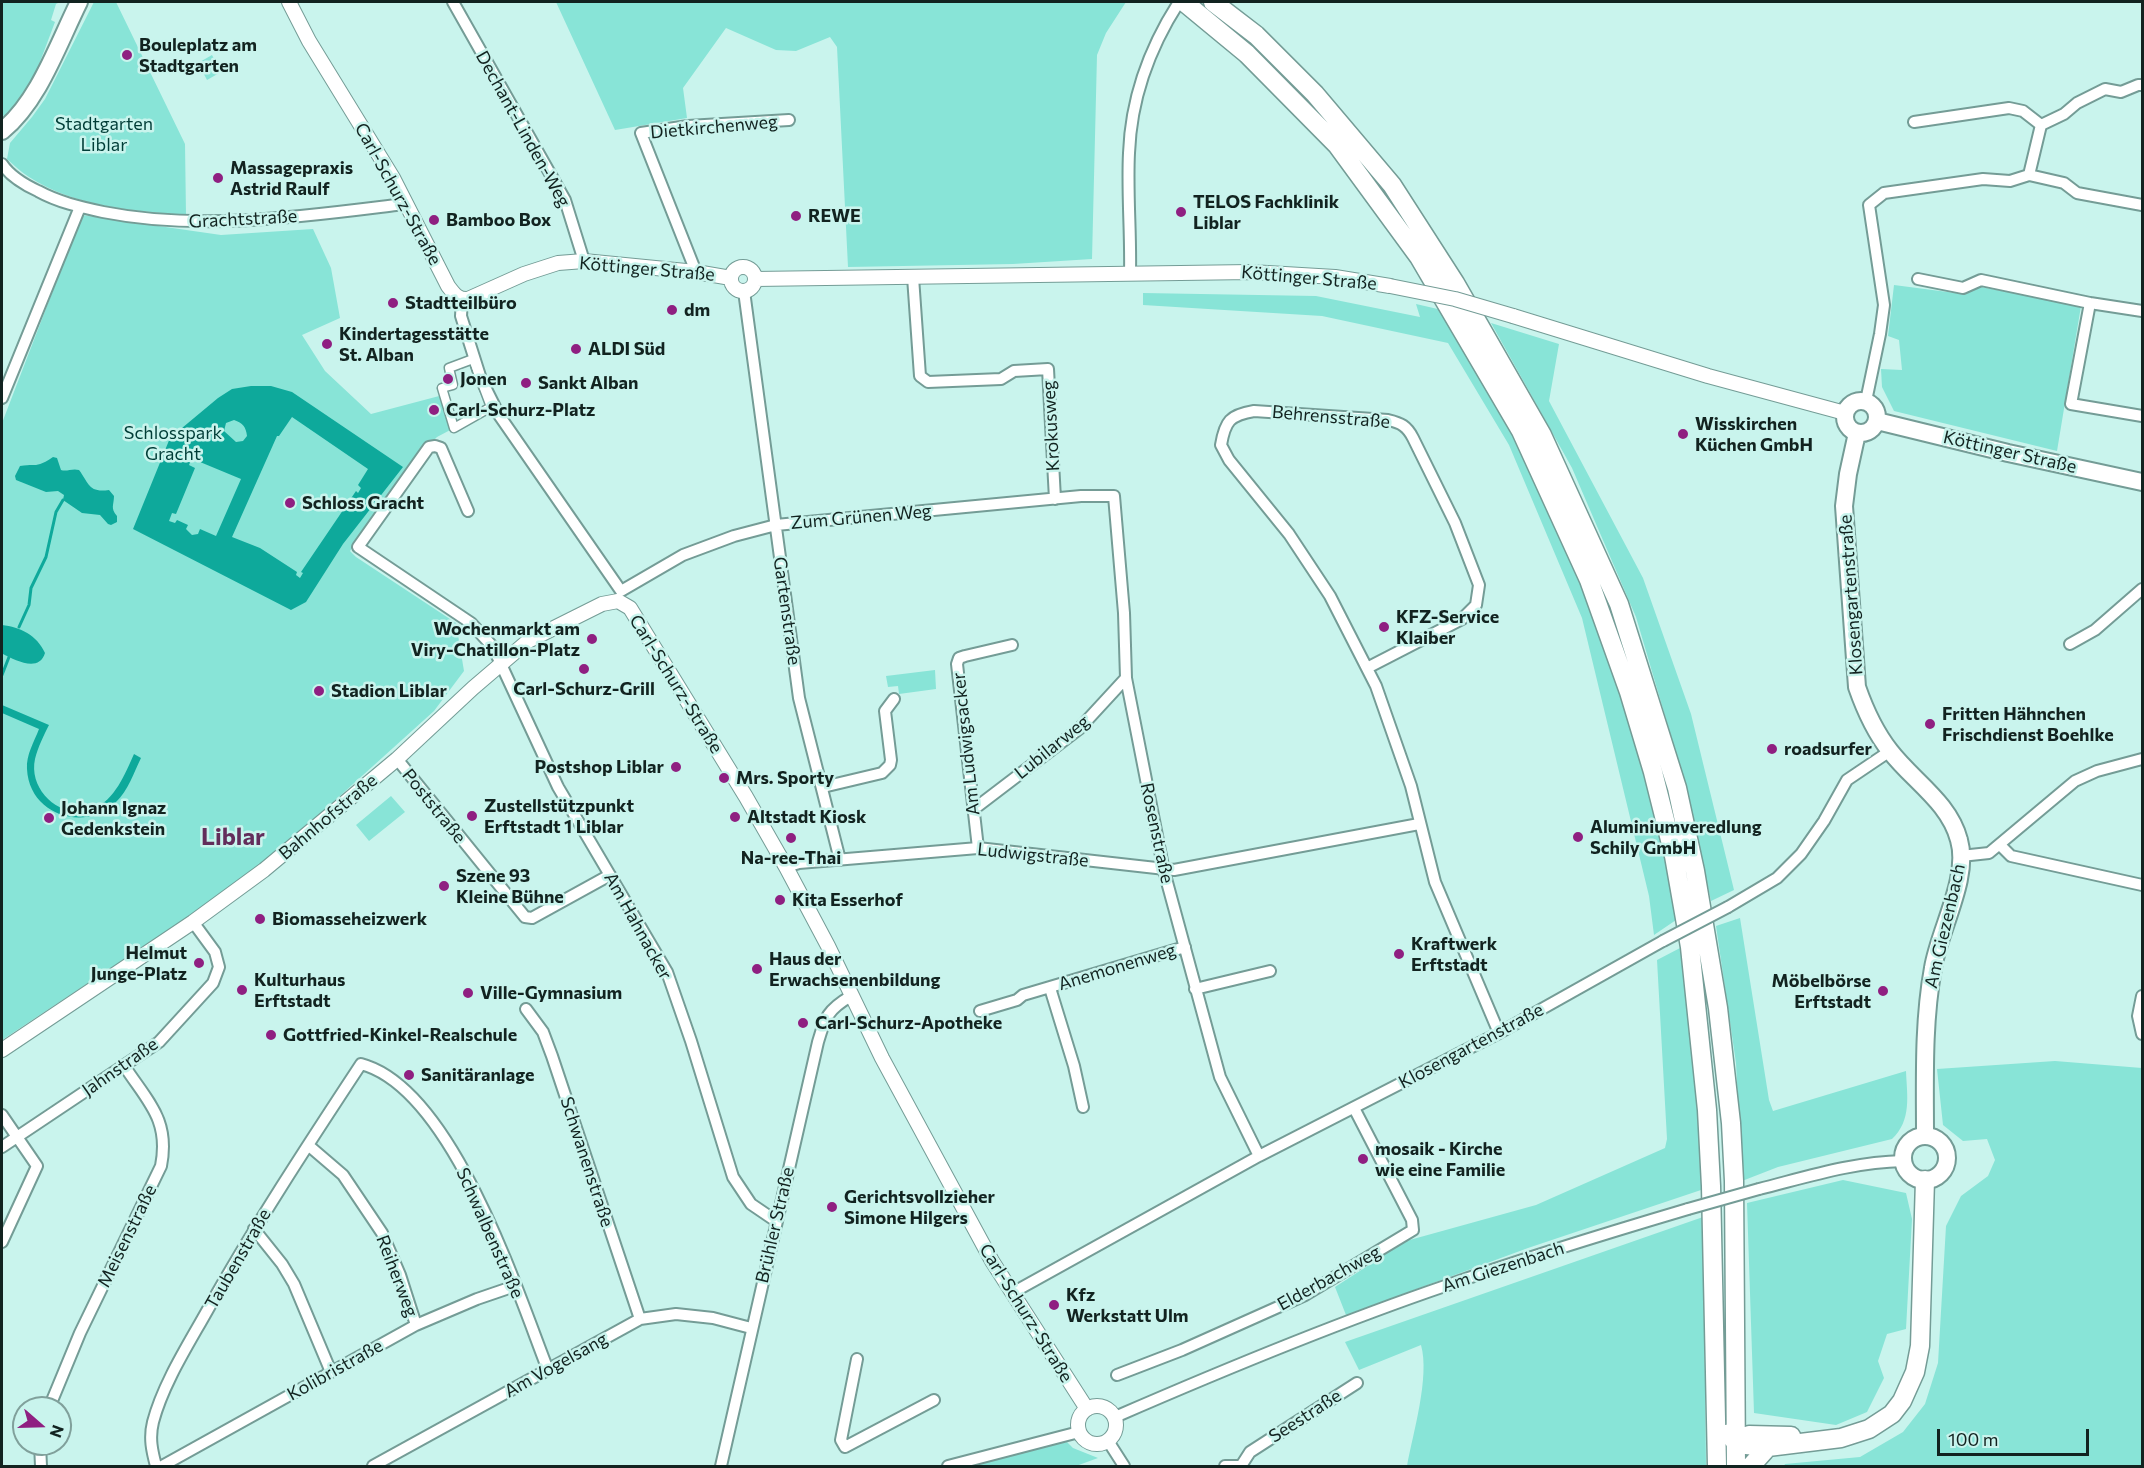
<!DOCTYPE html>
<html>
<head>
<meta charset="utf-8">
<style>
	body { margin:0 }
	#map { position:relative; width:2144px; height:1468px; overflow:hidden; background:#c9f4ed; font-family:Commissioner,sans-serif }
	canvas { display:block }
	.frame { position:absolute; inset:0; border:3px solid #122320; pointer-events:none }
	.north { position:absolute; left:12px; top:1396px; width:60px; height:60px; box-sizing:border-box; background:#c9f4ed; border:2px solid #80a09b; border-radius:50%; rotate:110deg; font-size:16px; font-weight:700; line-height:24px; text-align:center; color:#122320 }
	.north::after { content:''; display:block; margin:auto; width:21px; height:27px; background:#8f1f81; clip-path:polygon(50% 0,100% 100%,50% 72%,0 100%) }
	.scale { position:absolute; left:1937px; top:1429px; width:152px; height:27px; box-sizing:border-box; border:3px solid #122320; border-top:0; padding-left:8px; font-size:18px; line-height:21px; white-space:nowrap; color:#122320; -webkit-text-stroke:4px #c9f4ed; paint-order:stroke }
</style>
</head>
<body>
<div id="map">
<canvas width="2144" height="1468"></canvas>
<div class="frame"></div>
<div class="north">N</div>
<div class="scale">100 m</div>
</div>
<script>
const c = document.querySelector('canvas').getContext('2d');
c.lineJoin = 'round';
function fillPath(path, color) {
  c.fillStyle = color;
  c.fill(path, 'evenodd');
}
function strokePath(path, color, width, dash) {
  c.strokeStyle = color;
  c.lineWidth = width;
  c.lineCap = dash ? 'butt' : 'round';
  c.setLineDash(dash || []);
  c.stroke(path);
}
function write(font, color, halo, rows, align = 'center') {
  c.font = font + ' Commissioner,sans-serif';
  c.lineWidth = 5;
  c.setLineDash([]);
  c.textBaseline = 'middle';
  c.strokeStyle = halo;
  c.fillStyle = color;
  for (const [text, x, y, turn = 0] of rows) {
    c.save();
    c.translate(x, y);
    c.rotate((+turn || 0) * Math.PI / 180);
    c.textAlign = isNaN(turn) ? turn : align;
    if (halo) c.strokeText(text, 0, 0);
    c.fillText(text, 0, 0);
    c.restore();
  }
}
fillPath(new Path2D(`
	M2 2H60L56 4 51 20 55 22 29 91 9 118 2 115Z
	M94 2H116L185 144 186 215C133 211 75 207 29 177 21 172 14 165 7 159L10 143 32 117 45 99Z
	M556 2H1126L1106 33 1097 55 1092 259 1013 264 848 267 837 47 830 37 796 51 776 50 726 28 683 88 687 118 615 130Z
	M212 55 221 72 207 80 198 63Z
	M82 215 221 235 313 229 331 268 340 318 302 335 325 371 371 414 443 395 454 428 437 437 412 462 350 551 356 557 456 623 464 671 434 711 301 831 259 867 188 917 2 1040V423Z
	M1894 285 1963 294 1981 287 2081 306 2057 451 1894 411 1882 387 1881 369 1902 370 1899 340 1888 336Z
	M1143 293 1316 296 1420 317 1416 304 1442 310 1514 432 1567 546 1613 669 1656 814 1676 920 1654 935 1649 896 1582 618 1509 445 1448 343 1322 316 1143 305Z
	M1491 323 1559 344 1549 401 1643 578 1691 714 1734 890 1711 901 1688 794 1636 617 1572 468Z
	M935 670 936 689 899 694 898 686 888 687 886 676Z
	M391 796 405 812 369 841 356 825Z
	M1740 918 1769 1100 1773 1111 1906 1071C1907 1096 1912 1120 1892 1139L1778 1167 1742 1181 1736 1063 1716 926Z
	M1682 947 1700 1124 1704 1189 1528 1248 1346 1315 1335 1287 1406 1241 1536 1205 1665 1148 1667 1139 1657 960Z
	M2055 1061 2142 1068V1466H1784L1785 1464 1860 1457 1903 1432 1925 1404 1938 1363 1946 1226 1961 1196 1988 1176 1995 1160 1987 1139 1963 1141 1943 1125 1937 1069Z
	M1843 1180 1906 1193 1912 1219 1906 1329 1887 1334 1878 1361 1884 1378 1867 1412 1836 1425 1754 1413 1747 1203Z
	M1703 1217 1706 1466H1407C1413 1433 1430 1377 1421 1345L1359 1370 1345 1342Z
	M1067 1442 1073 1448 1098 1458 1076 1466H969L1045 1446Z`), '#88e4d7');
fillPath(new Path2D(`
	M251 386H271L292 392 403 467 343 544 306 602 291 610 133 529 170 438 218 398 232 389ZM292 417 368 469 358 485 361 488 358 493 356 491 301 572 303 573 300 578 296 575 297 572 260 548 232 537 277 436H279ZM234 420C243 423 246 427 247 436L243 441 236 442 224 431 226 423ZM193 455 201 459 200 462 241 479 216 536 200 529 198 534 192 535 186 529 188 525 177 520 175 523 169 521 172 513 176 514 195 468 189 465Z
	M53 457 57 458 61 470C67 472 72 468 79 470 89 483 88 493 109 490L114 496C114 505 110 508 117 516V522L111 525 108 524 100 515 82 513 63 500 64 495 58 491 46 492 16 480 15 476 20 466C37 463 35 469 53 457Z
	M2 625C20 627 37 635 45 653 39 673 15 660 3 654Z
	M2 705 49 725C44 735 38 747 35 759 28 791 62 821 93 809 115 800 125 774 134 754L141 758C134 772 128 791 116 802 85 833 29 815 27 769 26 755 34 742 39 729L2 713Z`), '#0ea99b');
strokePath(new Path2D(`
	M19 627 29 605 31 588 46 557 56 512 63 500
	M2 675 9 657`), '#0ea99b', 3);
const pedestrian = new Path2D(`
	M473 359 491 407 454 428 442 388 453 385 449 368Z`);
const minor = new Path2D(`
	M453 2 565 200 584 261
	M1914 122 2009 108 2023 111 2041 125
	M2 164C10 176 25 185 38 191 58 202 80 207 103 212 199 231 299 217 396 205L405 201
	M2029 175 2041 125 2064 114 2077 103 2105 89 2121 92 2138 85H2142
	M696 272 641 133 688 126 789 120
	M1130 273C1131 233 1127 193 1129 153 1131 99 1150 47 1179 2
	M913 277 920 376 928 382 1001 379 1014 371 1048 369 1055 499
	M1918 279 1963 288 1981 280 2090 303 2142 311
	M744 291 799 698 840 860
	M462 299 461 316 481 379 499 415 621 591
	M2090 303 2071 404 2142 416
	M2 398 80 207
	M1866 401 1880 334 1884 305 1869 205 1884 193 1983 179 2010 181 2029 175 2064 183 2077 193 2142 205
	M468 511 441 448 435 446 429 447 358 547 471 623 493 647 558 787 667 972 691 1041 733 1177 751 1204 776 1221
	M621 591 683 555 734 536 776 525 1081 496H1114L1124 613 1126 678 1164 871 1220 1077 1259 1156
	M2070 644 2095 630 2142 589
	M1367 668 1462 619 1476 605 1479 585 1455 523 1413 438C1407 426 1401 423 1388 420L1254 411C1230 415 1225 421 1221 445L1229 460 1289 534 1330 596 1376 686 1411 786 1435 882 1499 1033
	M397 759 525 917 532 918 610 875
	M823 787 882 773 890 765 891 760 885 711 894 699
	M974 809 1079 729 1126 678
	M2000 845 2011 856 2142 885
	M978 848 957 664 959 658 965 656 1012 645
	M1961 856 1989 853 2075 781 2097 771 2142 759
	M786 867 799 863 978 848 1174 870 1419 824
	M1728 907 1777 878 1801 854 1824 821 1847 780 1890 751
	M1050 988 1074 1066 1083 1107
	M1195 989 1270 971
	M526 1009 543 1032 552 1056 640 1319
	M980 1011 1017 1000 1023 995 1185 947
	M2142 1034 2138 1016 2142 996
	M2 1115 37 1166 2 1242
	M308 1145 343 1175 382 1233 400 1275 416 1325
	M2 1147 159 1042 213 983 219 967 215 952 193 922
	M1759 1189C1807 1177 1853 1162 1903 1161
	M254 1229 282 1264 294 1284 331 1372
	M1012 1293 1259 1156 1499 1033 1663 941
	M857 1359 841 1440 845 1447 934 1400
	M1117 1375 1182 1350 1305 1295 1413 1230 1412 1220 1354 1108
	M49 1408 80 1333 161 1166C170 1120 148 1102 125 1067
	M1115 1417C1223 1370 1334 1324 1445 1286 1525 1258 1607 1233 1688 1209
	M1108 1441 1124 1466
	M40 1444 41 1466
	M156 1466C152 1451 149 1438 153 1422 163 1384 188 1345 207 1311 254 1227 307 1146 361 1064 452 1088 516 1288 548 1370
	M162 1466 416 1325 477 1299 515 1286
	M373 1466 640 1319 676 1314 713 1318 751 1328
	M721 1466 818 1042C825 1018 827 1010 851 996
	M948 1466 1079 1432
	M1225 1466H1241L1250 1452 1357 1383`);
const tertiary = new Path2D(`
	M289 2 309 41 393 178 448 286C454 294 458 300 468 299L524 274 558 263 584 261 696 272 731 278
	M731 279a12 12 0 1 1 24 0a12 12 0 1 1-24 0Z
	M755 279 1251 272 1335 277 1390 286
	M1513 316 1708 376 1845 413
	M2 1050 193 922 264 870 397 759 473 688 528 641 602 604 618 601 630 608 746 797 786 867 828 946 882 1058 992 1261 1087 1409
	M1078 1425a19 19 0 1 1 38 0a19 19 0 1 1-38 0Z`);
const secondary = new Path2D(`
	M2 131C39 101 58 44 79 2
	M1845 417a16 16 0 1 1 32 0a16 16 0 1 1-32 0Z
	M1877 421 2008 453 2142 482
	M1857 433 1848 474 1844 506 1857 687C1865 710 1875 732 1890 751 1913 781 1949 802 1959 840 1970 878 1939 930 1933 968 1923 1023 1925 1079 1925 1135
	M1903 1158a22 22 0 1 1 44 0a22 22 0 1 1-44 0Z`);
const primary = new Path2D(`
	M1184 2 1247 54 1337 145 1419 257 1521 431 1589 580 1629 692 1653 772 1674 856 1690 947 1707 1110 1711 1186 1717 1466
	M1213 2 1256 35 1315 94 1392 185 1455 283 1542 435 1619 604 1677 788 1695 871 1718 1008 1731 1123 1734 1181 1736 1466
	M1729 1433 1746 1445 1768 1447 1841 1438 1869 1429 1892 1414 1902 1401 1915 1372 1920 1346 1925 1180
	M1734 1441 1749 1435 1791 1436
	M1751 1466 1768 1447`);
strokePath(pedestrian, '#749c96', 11);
strokePath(minor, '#749c96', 14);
strokePath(tertiary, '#749c96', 16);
strokePath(secondary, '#749c96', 20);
strokePath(primary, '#749c96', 21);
strokePath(pedestrian, '#fff', 8);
strokePath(minor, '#fff', 10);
strokePath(tertiary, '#fff', 14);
strokePath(secondary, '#fff', 16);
strokePath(primary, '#fff', 18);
const minorBridge = new Path2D(`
	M1663 941 1728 907
	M1688 1209 1759 1189`);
const tertiaryBridge = new Path2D(`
	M1390 286 1455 299 1513 316`);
strokePath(minorBridge, '#749c96', 14, []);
strokePath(tertiaryBridge, '#749c96', 16, []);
strokePath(minorBridge, '#fff', 10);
strokePath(tertiaryBridge, '#fff', 14);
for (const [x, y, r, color] of [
	[127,55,6,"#8f1f81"],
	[218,178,6,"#8f1f81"],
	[1181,212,6,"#8f1f81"],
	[796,216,6,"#8f1f81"],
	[434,220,6,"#8f1f81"],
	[393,303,6,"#8f1f81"],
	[672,310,6,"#8f1f81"],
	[327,344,6,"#8f1f81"],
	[576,349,6,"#8f1f81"],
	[448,379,6,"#8f1f81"],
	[526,383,6,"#8f1f81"],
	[434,410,6,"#8f1f81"],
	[1683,434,6,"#8f1f81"],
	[290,503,6,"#8f1f81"],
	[1384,627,6,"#8f1f81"],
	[592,639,6,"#8f1f81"],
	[584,669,6,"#8f1f81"],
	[319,691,6,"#8f1f81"],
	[1930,724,6,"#8f1f81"],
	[1772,749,6,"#8f1f81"],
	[676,767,6,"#8f1f81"],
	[724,778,6,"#8f1f81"],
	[472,816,6,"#8f1f81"],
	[735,817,6,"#8f1f81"],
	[49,818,6,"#8f1f81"],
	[1578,837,6,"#8f1f81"],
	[791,838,6,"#8f1f81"],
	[444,886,6,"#8f1f81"],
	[780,900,6,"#8f1f81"],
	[260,919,6,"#8f1f81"],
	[1399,954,6,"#8f1f81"],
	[199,963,6,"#8f1f81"],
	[757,969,6,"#8f1f81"],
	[242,990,6,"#8f1f81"],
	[1883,991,6,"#8f1f81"],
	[468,993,6,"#8f1f81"],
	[803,1023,6,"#8f1f81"],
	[271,1035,6,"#8f1f81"],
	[409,1075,6,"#8f1f81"],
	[1363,1159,6,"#8f1f81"],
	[832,1207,6,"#8f1f81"],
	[1054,1305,6,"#8f1f81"]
]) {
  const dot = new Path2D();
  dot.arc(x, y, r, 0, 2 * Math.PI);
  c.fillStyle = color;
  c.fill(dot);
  strokePath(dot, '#c9f4ed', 2);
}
write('bold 18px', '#122320', '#c9f4ed', [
	["Bouleplatz am",139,45],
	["Stadtgarten",139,66],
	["Massagepraxis",230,168],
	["Astrid Raulf",230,189],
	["TELOS Fachklinik",1193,202],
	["Liblar",1193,223],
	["REWE",808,216],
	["Bamboo Box",446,220],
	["Stadtteilbüro",405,303],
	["dm",684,310],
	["Kindertagesstätte",339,334],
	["St. Alban",339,355],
	["ALDI Süd",588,349],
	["Jonen",460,379],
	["Sankt Alban",538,383],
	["Carl-Schurz-Platz",446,410],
	["Wisskirchen",1695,424],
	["Küchen GmbH",1695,445],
	["Schloss Gracht",302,503],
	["KFZ-Service",1396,617],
	["Klaiber",1396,638],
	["Wochenmarkt am",580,629,"right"],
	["Viry-Chatillon-Platz",580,650,"right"],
	["Carl-Schurz-Grill",584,689,"center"],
	["Stadion Liblar",331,691],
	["Fritten Hähnchen",1942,714],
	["Frischdienst Boehlke",1942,735],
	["roadsurfer",1784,749],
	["Postshop Liblar",664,767,"right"],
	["Mrs. Sporty",736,778],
	["Zustellstützpunkt",484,806],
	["Erftstadt 1 Liblar",484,827],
	["Johann Ignaz",61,808],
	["Gedenkstein",61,829],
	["Altstadt Kiosk",747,817],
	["Aluminiumveredlung",1590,827],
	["Schily GmbH",1590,848],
	["Na-ree-Thai",791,858,"center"],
	["Szene 93",456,876],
	["Kleine Bühne",456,897],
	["Kita Esserhof",792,900],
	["Biomasseheizwerk",272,919],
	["Kraftwerk",1411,944],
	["Erftstadt",1411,965],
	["Helmut",187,953,"right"],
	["Junge-Platz",187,974,"right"],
	["Haus der",769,959],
	["Erwachsenenbildung",769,980],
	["Kulturhaus",254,980],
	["Erftstadt",254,1001],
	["Möbelbörse",1871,981,"right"],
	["Erftstadt",1871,1002,"right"],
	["Ville-Gymnasium",480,993],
	["Carl-Schurz-Apotheke",815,1023],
	["Gottfried-Kinkel-Realschule",283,1035],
	["Sanitäranlage",421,1075],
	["mosaik - Kirche",1375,1149],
	["wie eine Familie",1375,1170],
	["Gerichtsvollzieher",844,1197],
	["Simone Hilgers",844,1218],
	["Kfz",1066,1295],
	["Werkstatt Ulm",1066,1316]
], 'left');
write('18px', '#003d37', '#c9f4ed', [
	["Stadtgarten",104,124],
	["Liblar",104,145],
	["Schlosspark",173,433],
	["Gracht",173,454]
]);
write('18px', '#122320', '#c9f4ed', [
	["Dietkirchenweg",714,127,-5],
	["Dechant-Linden-Weg",523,129,61],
	["Carl-Schurz-Straße",398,194,61],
	["Grachtstraße",243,219,-3],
	["Köttinger Straße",647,269,5],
	["Köttinger Straße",1309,278,5],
	["Behrensstraße",1331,417,5],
	["Krokusweg",1051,426,-93],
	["Köttinger Straße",2010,452,13],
	["Zum Grünen Weg",861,517,-5],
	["Klosengartenstraße",1851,595,-94],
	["Gartenstraße",787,611,82],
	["Carl-Schurz-Straße",676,684,58],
	["Am Ludwigsacker",966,744,-96],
	["Lubilarweg",1052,747,-39],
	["Poststraße",434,806,51],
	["Bahnhofstraße",328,817,-40],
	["Rosenstraße",1157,833,78],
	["Ludwigstraße",1033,855,6],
	["Am Hahnacker",638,926,61],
	["Am Giezenbach",1945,926,-77],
	["Anemonenweg",1117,967,-17],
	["Klosengartenstraße",1471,1046,-28],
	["Jahnstraße",120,1067,-35],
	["Schwanenstraße",587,1162,72],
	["Brühler Straße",775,1225,-77],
	["Schwalbenstraße",490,1233,66],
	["Meisenstraße",127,1236,-64],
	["Taubenstraße",238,1259,-60],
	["Am Giezenbach",1503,1267,-18],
	["Reiherweg",397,1276,69],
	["Elderbachweg",1329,1278,-29],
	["Carl-Schurz-Straße",1026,1313,58],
	["Am Vogelsang",556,1365,-29],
	["Kolibristraße",335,1370,-29],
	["Seestraße",1305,1416,-33]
]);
write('bold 24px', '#632d5b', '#c9f4ed', [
	["Liblar",233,837]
]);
</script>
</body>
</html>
